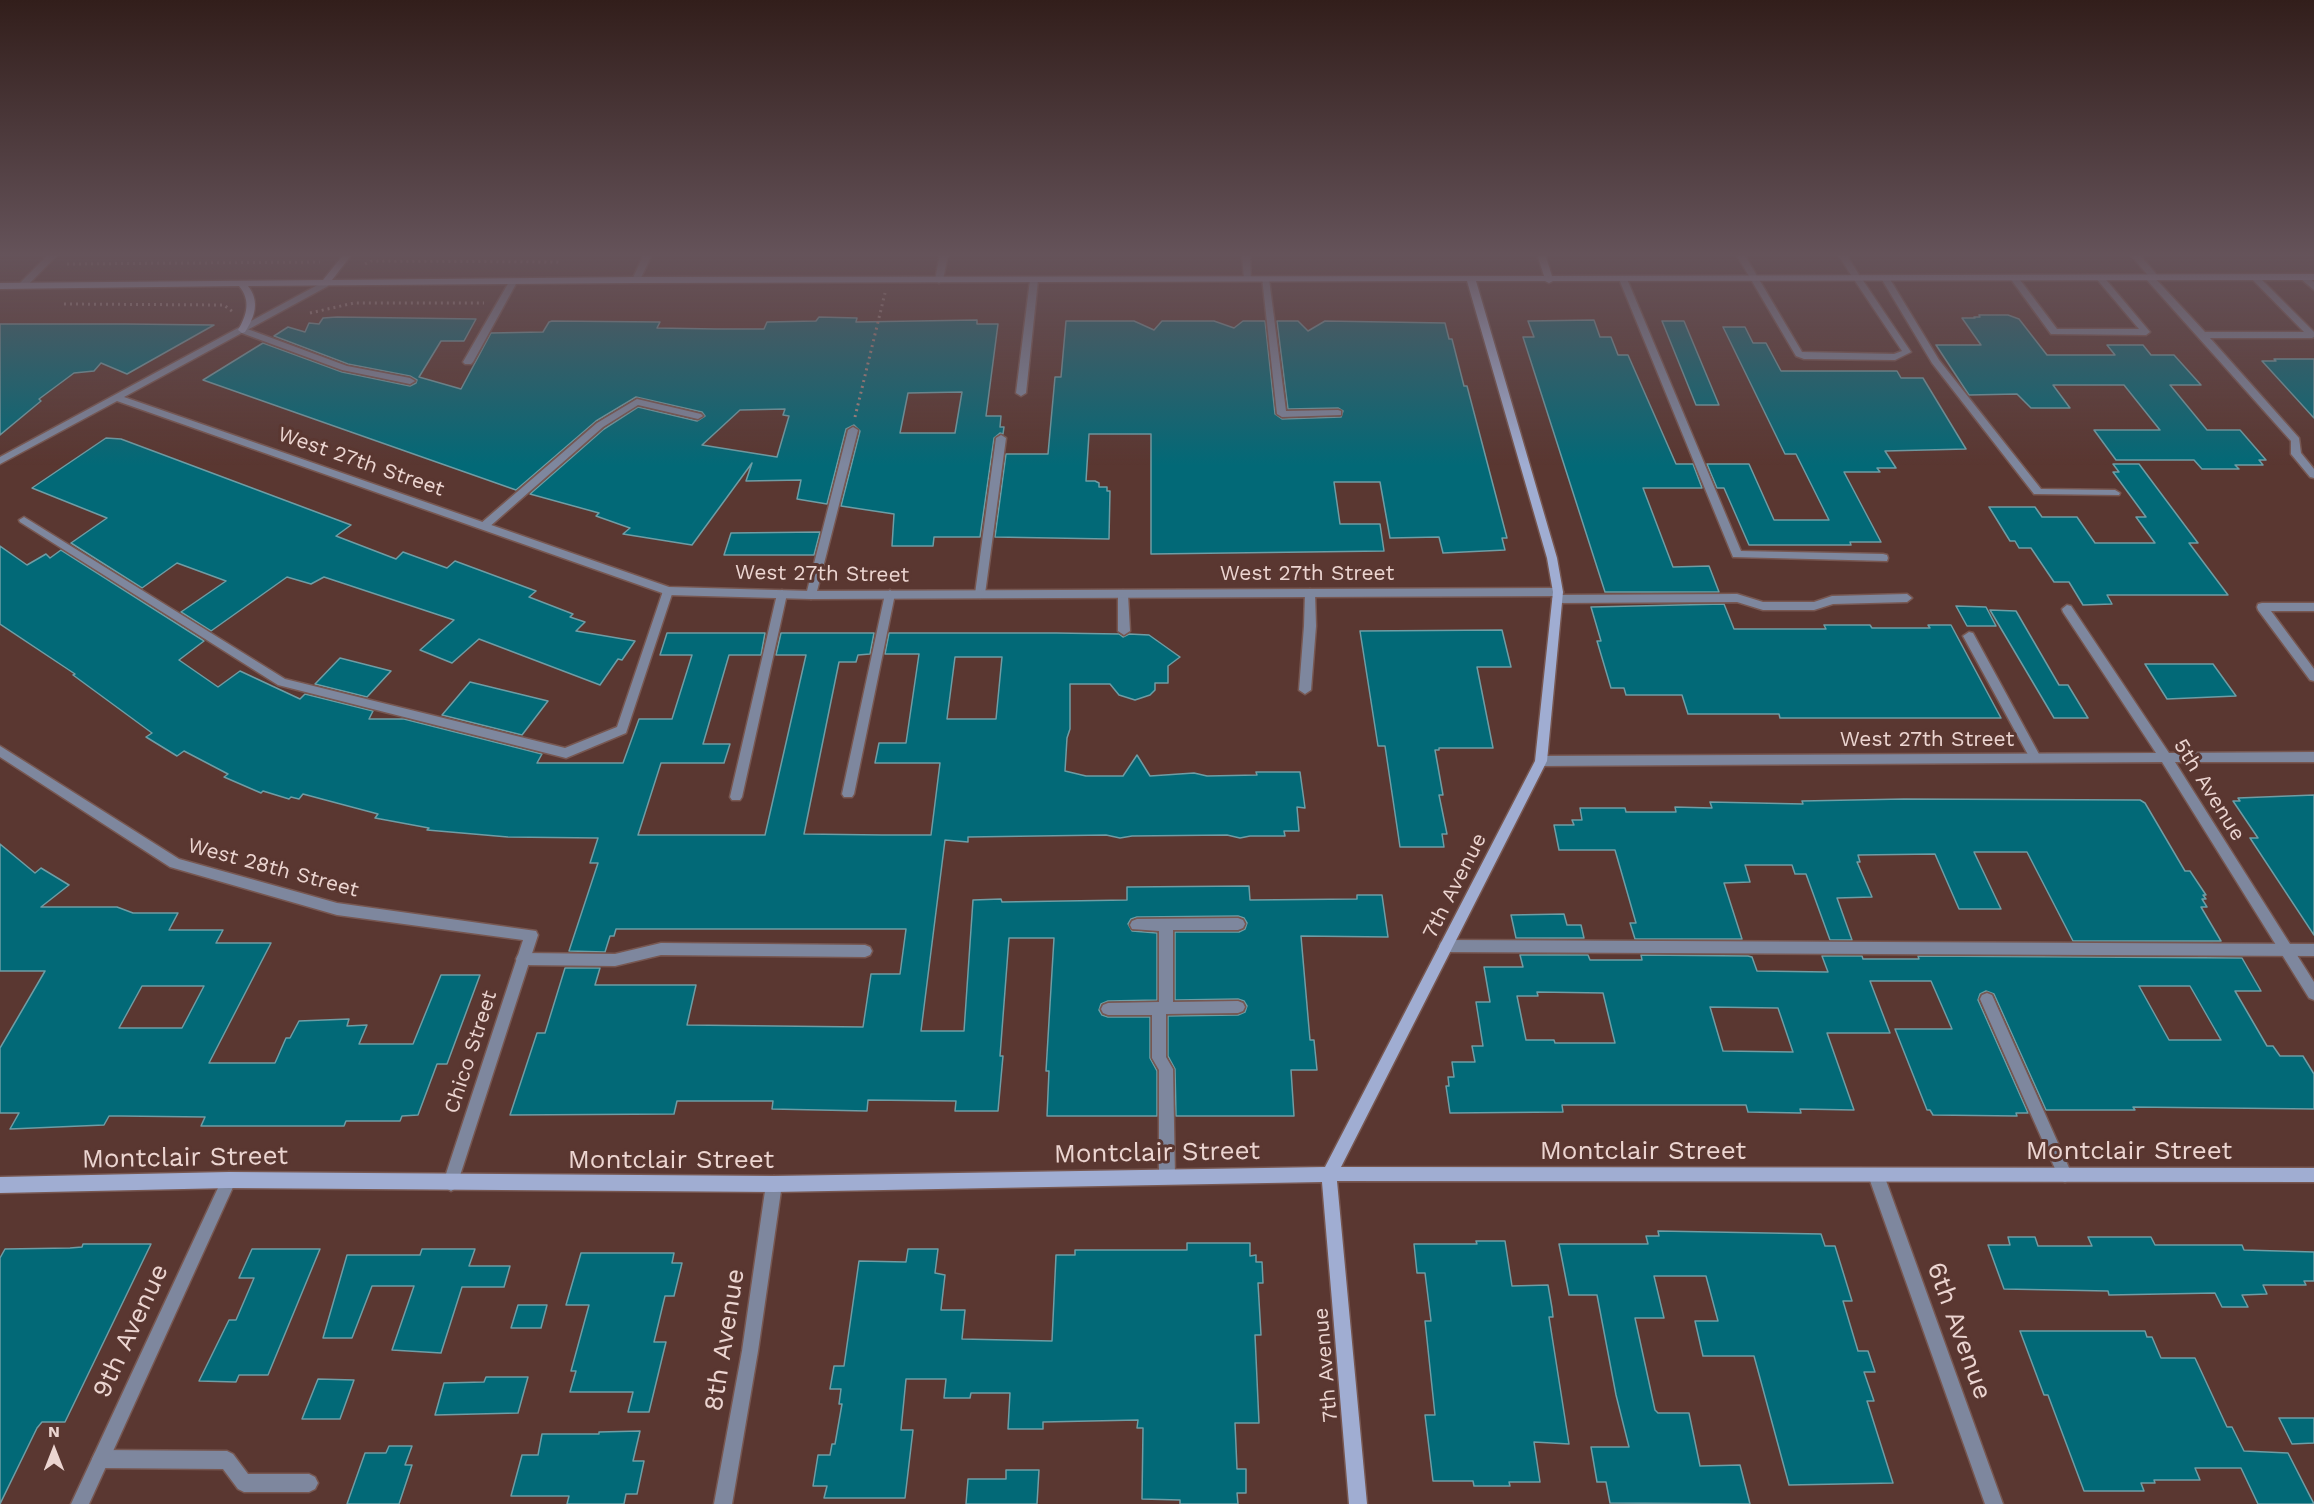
<!DOCTYPE html>
<html>
<head>
<meta charset="utf-8">
<style>
	body { margin:0 }
	#map { position:relative; width:2314px; height:1504px; overflow:hidden; background:#5a3731; font-family:"Work Sans",sans-serif }
	canvas { display:block }
	.north { position:absolute; left:24px; top:1420px; width:60px; height:60px; -webkit-text-stroke:4px #5a3731; paint-order:stroke; rotate:0deg; font-size:16px; font-weight:700; line-height:24px; text-align:center; color:#ecd5d1 }
	.north::after { content:''; display:block; margin:auto; width:21px; height:27px; background:#ecd5d1; clip-path:polygon(50% 0,100% 100%,50% 72%,0 100%) }
</style>
</head>
<body>
<div id="map">
<canvas width="2314" height="1504"></canvas>
<div class="north">N</div>
</div>
<script>
const c = document.querySelector('canvas').getContext('2d');
c.lineJoin = 'round';
function fillPath(path, color) {
  c.fillStyle = color;
  c.fill(path, 'evenodd');
}
function strokePath(path, color, width, dash) {
  c.strokeStyle = color;
  c.lineWidth = width;
  c.lineCap = dash ? 'butt' : 'round';
  c.setLineDash(dash || []);
  c.stroke(path);
}
function write(font, color, halo, rows, align = 'center') {
  c.font = font + ' "Work Sans",sans-serif';
  c.lineWidth = 6;
  c.setLineDash([]);
  c.textBaseline = 'middle';
  c.strokeStyle = halo;
  c.fillStyle = color;
  for (const [text, x, y, turn = 0] of rows) {
    c.save();
    c.translate(x, y);
    c.rotate((+turn || 0) * Math.PI / 180);
    c.textAlign = isNaN(turn) ? turn : align;
    if (halo) c.strokeText(text, 0, 0);
    c.fillText(text, 0, 0);
    c.restore();
  }
}
const building = new Path2D(`
	M1979 315H2008L2019 319 2047 355H2115L2107 345H2143L2151 355H2174L2201 385H2170L2207 430H2240L2266 460H2259L2263 465H2235L2239 469H2202L2194 460H2116L2094 430H2160L2124 385H2053L2070 408H2031L2017 394 1969 395 1936 345H1981L1962 318H1975L1974 317H1980Z
	M337 317 476 319 464 341H441L419 377 461 389 491 333 543 332 549 322 552 321 660 322 657 328 716 329H764L767 322 816 321 819 317 857 318 856 322 977 320V324H998L986 416H1001L1000 427H1004L1003 434 1000 433 994 438 980 537H934L933 546H892L894 514 841 506 860 431 854 425 846 429 827 504 797 499 801 480 746 481 752 463 692 545 623 534 630 528 596 516 599 513 530 494 604 429 638 407 697 421 705 416 702 412 636 397 596 421 516 490 203 380 263 343 342 372 410 386 416 383 417 380 410 376 348 364 274 336 288 327 305 332 309 323 319 324 323 318ZM962 392 955 433H900L908 393ZM785 409 783 415 789 416 777 457 702 445 740 410Z
	M1594 320 1600 337H1611L1618 355H1628L1676 464H1693L1702 488H1643L1673 567 1709 566 1719 592H1605L1523 337H1534L1528 321Z
	M1066 321H1134L1154 330 1162 321H1214L1234 328 1243 321H1265L1275 414 1282 419 1341 417 1343 411 1338 408 1288 409 1277 321H1298L1308 331 1325 321 1445 323 1449 339H1452L1464 386H1467L1507 538H1502L1505 550 1443 553 1439 537 1390 538 1380 482H1334L1340 524H1380L1384 551 1151 554V434H1089L1086 481H1095L1099 483V487H1107V491H1110L1109 539 995 537 1006 454H1048L1055 377H1061Z
	M1662 321H1684L1719 405H1696Z
	M0 324H126L214 325 127 374 101 363 94 371 74 373 39 399 41 401 0 435Z
	M1723 327H1745L1753 343H1766L1781 371H1897L1901 378H1923L1966 449 1885 451 1896 468H1877L1880 472H1844L1881 542H1850L1851 545H1749L1724 488H1717L1707 464H1749L1774 520H1829L1796 454H1785Z
	M2274 359H2314V418L2262 361H2276Z
	M106 438 121 439 351 525 336 536 396 559 403 552 447 568 455 561 536 591 529 597 573 614 570 617 585 622 576 631 635 641 622 660 618 659 600 685 479 639 452 663 420 650 454 620 324 577 311 584 287 577 211 631 181 612 226 581 177 563 142 588 71 543 107 518 32 488Z
	M2113 464H2139L2198 543H2189L2228 595H2107L2112 604 2083 605 2069 582H2054L2031 548H2019L2015 541H2010L1989 507H2035L2042 517H2077L2095 543H2155L2136 517H2146L2113 472H2119Z
	M820 532 814 555H724L731 533Z
	M0 546 27 565 46 554 50 558 61 550 201 639 204 641 179 660 218 687 240 671 300 699 305 694 373 711 369 719H404L542 754 537 763H623L639 719H672L692 655H660L667 633H765L761 655H729L703 744H730L724 763H661L638 835H765L806 655H776L781 633H874L870 654 858 655 856 662H839L804 834 882 835H931L940 763H875L879 743H906L919 654H885L889 633H1056L1119 634 1123 637 1129 634 1149 635 1180 657 1168 666V683H1155V690L1150 695 1135 700 1119 695 1110 684H1070V729L1067 738 1065 771 1086 776H1123L1137 755 1150 776 1194 773 1207 776 1257 775 1256 772H1300L1305 808 1297 807 1299 831H1284L1285 836H1250L1240 838 1227 835 1132 836 1120 838 1106 835 968 837V842L945 840 921 1031H964L973 900 1001 899 1002 902 1127 900V887L1249 886 1250 900 1357 899V895H1382L1388 937 1301 936 1310 1040H1314L1317 1070H1291L1294 1116H1176L1175 1069 1168 1056V1016L1238 1015 1245 1012 1247 1006 1244 1001 1238 999 1175 1000V932H1239L1245 929 1247 923 1244 918 1238 916 1137 917 1131 919 1128 924 1132 931 1157 933V1000L1108 1001 1101 1004 1099 1010 1102 1015 1108 1017H1150V1058L1157 1071V1116H1047L1049 1071H1046L1054 938H1009L1000 1056H1003L998 1111H955L956 1101 868 1100 867 1111 772 1109 773 1101H677L674 1114 510 1115 537 1033H545L565 968H600L595 985H696L687 1025 863 1027 871 974H900L906 929H616L614 936H610L605 952 569 951 598 863H590L598 838 508 837 427 830 429 828 375 818 378 814 303 794 299 799 291 797 289 799 263 791 261 793 224 777 228 774 184 751 177 756 146 737 152 733 73 675 75 674 0 624ZM955 657H1002L996 719H947Z
	M1724 604 1734 629H1826L1824 625H1870L1872 628H1930L1928 625H1951L2001 718H1780L1779 714H1688L1682 695H1626L1624 688H1611L1597 641H1601L1591 607Z
	M1956 606 1986 607 1996 626H1967Z
	M1990 610 2016 611 2059 685H2068L2088 718H2054Z
	M1502 630 1511 667H1477L1493 748H1439V750H1435L1443 795H1439L1447 834H1442L1444 847H1400L1385 746H1378L1360 631Z
	M340 658 391 671 367 697 315 684Z
	M2145 664H2213L2236 696 2167 699Z
	M470 682 548 701 522 735 442 715Z
	M2314 795V935L2250 838H2258L2233 801H2240L2238 798Z
	M1904 799 2140 800 2145 803 2185 871H2190L2206 895H2203L2206 899H2202L2207 907H2201L2221 941H2073L2027 852H1974L2001 909H1959L1935 854 1858 855 1860 862H1857L1872 897 1837 898 1852 940H1830L1806 874H1795L1792 865H1745L1750 882 1724 883 1742 939H1635L1630 923H1636L1615 850H1559L1554 825H1574L1572 820H1582L1580 808H1625L1626 812H1676L1675 807 1712 808 1710 802 1803 804 1802 801Z
	M0 844 35 873 41 868 69 885 41 907H117L133 913H178L169 930H223L216 943H271L209 1063H275L286 1038H290L299 1021 349 1019 347 1026 367 1025 359 1044H413L441 975H480L447 1064H437L418 1115 402 1116 400 1121H346L344 1126H201L205 1117 121 1116H109L104 1125 10 1129 19 1113H0V1048L45 971H0ZM142 986H204L182 1028H119Z
	M1564 914 1567 925H1581L1584 938H1516L1511 915Z
	M1520 955H1588L1590 960H1642L1641 955 1748 956 1752 957 1757 971 1828 972 1822 956H1862L1863 959H1919L1918 956 2242 958 2261 991H2235L2267 1046H2273L2280 1056H2303L2314 1074V1109L2133 1107 2135 1110H2046L1994 994 1986 991 1980 994 1978 1000 2028 1113H2016L2017 1116 1933 1115 1930 1110H1927L1895 1029H1952L1931 981H1870L1890 1033H1827L1854 1110 1800 1109 1801 1113 1748 1112 1746 1105H1562L1563 1112 1450 1113 1446 1086H1449L1448 1077H1454L1452 1062H1475L1472 1046H1483L1476 1002H1490L1484 967H1523ZM2139 986H2190L2221 1040H2169ZM1537 992 1603 993 1615 1043H1555L1554 1040H1526L1517 996H1538ZM1710 1007 1778 1008 1793 1052 1723 1051Z
	M1658 1231 1821 1234 1825 1246H1835L1852 1301H1843L1858 1351H1868L1875 1372H1864L1874 1401H1867L1893 1483 1789 1485 1754 1356H1703L1695 1321H1718L1706 1276H1654L1664 1318H1635L1655 1410 1658 1413H1689L1700 1466 1740 1465 1750 1504 1610 1503 1606 1482H1597L1591 1447H1629L1616 1395 1597 1295H1569L1559 1244H1648L1646 1236H1659Z
	M2008 1237H2035L2038 1246H2092L2088 1237H2151L2155 1245H2242L2244 1250 2314 1252V1281H2304L2306 1285H2263L2267 1294 2242 1295 2248 1307H2222L2215 1293 2109 1295 2108 1291 2004 1289 1988 1245H2010Z
	M1476 1241H1505L1512 1286 1548 1285 1552 1308 1553 1317H1549L1569 1444 1534 1442 1540 1482H1509L1510 1486H1474L1473 1481H1433L1425 1415H1435L1425 1321H1431L1425 1273H1417L1414 1244H1477Z
	M1187 1243H1250V1256L1256 1255V1262H1262L1263 1283H1258L1261 1335H1255L1259 1423H1235L1237 1469H1246V1493H1237L1238 1504H1180V1500L1142 1499 1143 1428H1137L1138 1420 1043 1422V1429H1008L1010 1393H971L970 1398H944L946 1379H906L901 1430H913L905 1498H824L827 1486H813L818 1455H830L832 1444H835L842 1404H839L841 1389H830L834 1366H844L859 1261 906 1262 908 1249H938L935 1273 945 1275 941 1310H965L962 1339 1052 1341 1056 1255H1075V1250H1187Z
	M83 1244H151L65 1422H42L37 1428 0 1504V1258L5 1249 70 1248 82 1247Z
	M252 1249H320L268 1375H239L236 1382 199 1381 229 1320H236L254 1278H239Z
	M422 1249H475L469 1266H510L504 1287H462L441 1353 392 1350 414 1286H372L352 1338H323L347 1255H420Z
	M581 1253H674L672 1263H682L674 1296H665L654 1342H666L649 1412H628L633 1392H570L576 1371H571L589 1305H566Z
	M518 1305H547L541 1328H511Z
	M2020 1331H2145L2147 1337H2152L2161 1358H2195L2227 1427H2232L2244 1451 2288 1453 2314 1504H2258L2241 1468H2195L2200 1480H2154L2155 1483H2141L2144 1491H2084L2048 1395H2044Z
	M486 1377H528L518 1413 435 1415 444 1383 484 1382Z
	M318 1379 354 1380 340 1419H302Z
	M2279 1418H2314V1443L2292 1444Z
	M640 1431 633 1461H644L637 1494H626L624 1504H567L569 1496H511L522 1455H538L542 1434H599V1432Z
	M389 1446H412L405 1465H412L399 1504H347L365 1453H386Z
	M1006 1470H1039L1037 1504H966L968 1479H1006Z`);
fillPath(building, '#026977');
strokePath(building, '#6e9da5', 1.5);
const lane = new Path2D(`
	M1736 254H1744L1802 352 1894 354 1902 351 1853 278 1857 275 1860 276 1911 352 1895 360 1804 359 1796 356Z
	M2014 275 2017 276 2057 329H2139L2095 277 2102 275 2150 332 2146 335 2051 334 2010 278Z
	M2146 275H2152L2205 332H2304L2250 277 2257 275 2314 332V337L2312 338H2210L2299 438 2301 453 2314 469V478L2310 477 2291 454V441L2146 279Z
	M2301 275H2307L2314 282V290L2301 279Z
	M1882 276H1888L1939 360 2041 489 2115 490 2120 493 2119 495 2034 494 1932 363 1881 278Z
	M1034 277 1038 280 1026 393 1021 396 1016 393 1030 280Z
	M1262 277 1269 279 1286 411 1338 410 1341 411V415L1282 417 1277 414Z
	M1620 277 1627 279 1741 551 1883 554 1887 555 1888 558 1887 561 1733 557 1619 279Z
	M513 279 517 282 473 362 471 364H465L463 362 509 282Z
	M242 327 347 366 410 378 415 381 410 384 342 370 239 332V328Z
	M637 399 701 414 703 416 698 419 638 405 603 427 488 528H480L479 526 480 524 597 423Z
	M853 427 858 430 816 595 811 599 806 595 848 430Z
	M1001 435 1006 438 985 594 980 598 975 594 996 438Z
	M24 517 285 679 565 748 617 727 663 591 668 587 673 591 626 733 566 758 278 685 20 522 19 520Z
	M1310 589 1315 593 1316 626 1311 690 1305 694 1299 690 1304 626 1305 593Z
	M782 590 787 594 742 797 740 800H732L730 797 777 594Z
	M890 590 895 594 854 794 852 797H844L842 794 885 594Z
	M1123 590 1128 594 1130 631 1124 635 1118 631V594Z
	M1737 594 1763 602H1814L1832 596 1907 594 1912 598 1907 602 1833 604 1814 610H1763L1737 602 1557 603 1552 599 1557 595Z
	M2262 603H2314V611H2271L2314 669V681L2310 680 2258 610 2257 607 2258 604Z
	M1969 632 1973 633 2040 756 2042 759 2040 762H2032L1963 636Z
	M1238 918 1243 920 1245 924 1243 928 1238 930H1173V1002L1238 1001 1243 1003 1245 1007 1243 1011 1238 1013 1166 1014V1057L1173 1069 1175 1177 1172 1182 1167 1184 1162 1182 1159 1177V1070L1152 1058V1015H1108L1103 1013 1101 1009 1103 1005 1108 1003 1159 1002V931L1132 929 1130 925 1132 921 1137 919Z
	M1446 940 2314 944V956L1446 952 1441 950 1439 946 1441 942Z
	M661 943 865 945 870 947 872 951 870 955 865 957 661 955 615 966 523 965 518 963 516 959 518 955 523 953 615 954Z
	M1987 993 1992 995 2070 1170 2073 1175 2070 1180 2065 1182 2060 1180 1980 999 1982 995Z
	M101 1450 227 1451 233 1454 248 1474H309L315 1477 318 1483 315 1489 309 1492H244L238 1489 223 1469 101 1468 95 1465 92 1459 95 1453Z`);
const street = new Path2D(`
	M49 254H58L25 288H19V284Z
	M644 254H652L640 280 633 282 632 280Z
	M940 254H948L943 280 939 283 935 280Z
	M1242 254H1250L1251 281 1244 279Z
	M1838 254H1846L1861 278 1860 280H1854Z
	M2130 254H2139L2157 275V279H2151Z
	M325 281 329 284 328 286 124 397 669 587 811 591 1558 588 1563 592 1558 596 811 599 668 595 117 401 0 464V457Z
	M2067 605 2071 606 2169 753 2314 752V762H2175L2314 982V1000L2309 998 2162 762 1541 766 1537 764 1535 761 1537 758 1541 756 2156 753 2063 612 2062 609Z
	M0 746 179 859 337 903 536 931 538 935 456 1188 451 1191 446 1188 443 1183 523 940 337 915 170 867 0 757Z
	M1876 1168 1881 1170 1884 1175 2003 1504H1985L1868 1175 1871 1170Z
	M229 1172 234 1175 237 1180 234 1185 89 1504H71L224 1175Z
	M774 1176 779 1179 782 1184 758 1351 732 1504H714L742 1351 766 1184 769 1179Z`);
const secondary = new Path2D(`
	M344 254H352L332 280 636 277 1544 276 1537 254H1545L1552 276 2314 274V280L1553 281 1549 283 1545 281H1476L1557 558 1563 592 1547 761 1341 1167 2314 1168V1182L1337 1181 1367 1504H1349L1322 1182 774 1192 229 1188 0 1193V1177L229 1172 774 1176 1325 1167 1535 761 1553 592 1547 558 1467 281 636 283 248 286C260 301 255 317 245 332L242 333 238 330C247 315 251 300 239 286L0 289V283L323 280Z`);
strokePath(lane, '#775751', 3);
strokePath(street, '#775751', 3);
strokePath(secondary, '#775751', 3);
strokePath(new Path2D(`
	M67 264 320 262
	M365 264 371 261 562 262
	M64 304 224 305 233 312
	M310 313 354 303H484
	M855 417 885 293`), '#a48782', 3, [2, 4]);
fillPath(lane, '#7e879e');
fillPath(street, '#7e879e');
fillPath(secondary, '#a0add2');
const sky = c.createLinearGradient(0, 0, 0, 465);
sky.addColorStop(0, '#321e1b');
sky.addColorStop(0.55, '#65535a');
sky.addColorStop(1, '#65535a00');
c.fillStyle = sky;
c.fillRect(0, 0, 2314, 465);
write('21px', '#ecd5d1', '#5a3731', [
	["West 27th Street",361,462,19],
	["West 27th Street",822,574,1],
	["West 27th Street",1307,574],
	["West 27th Street",1927,740],
	["5th Avenue",2209,790,58],
	["West 28th Street",273,868,15],
	["7th Avenue",1455,886,-63],
	["Chico Street",471,1052,-72],
	["7th Avenue",1326,1365,-95]
]);
write('26px', '#ecd5d1', '#5a3731', [
	["Montclair Street",1643,1151],
	["Montclair Street",2129,1151],
	["Montclair Street",1157,1153,-1],
	["Montclair Street",185,1158,-1],
	["Montclair Street",671,1160],
	["9th Avenue",131,1331,-65],
	["6th Avenue",1959,1331,70],
	["8th Avenue",725,1340,-81]
]);
</script>
</body>
</html>
